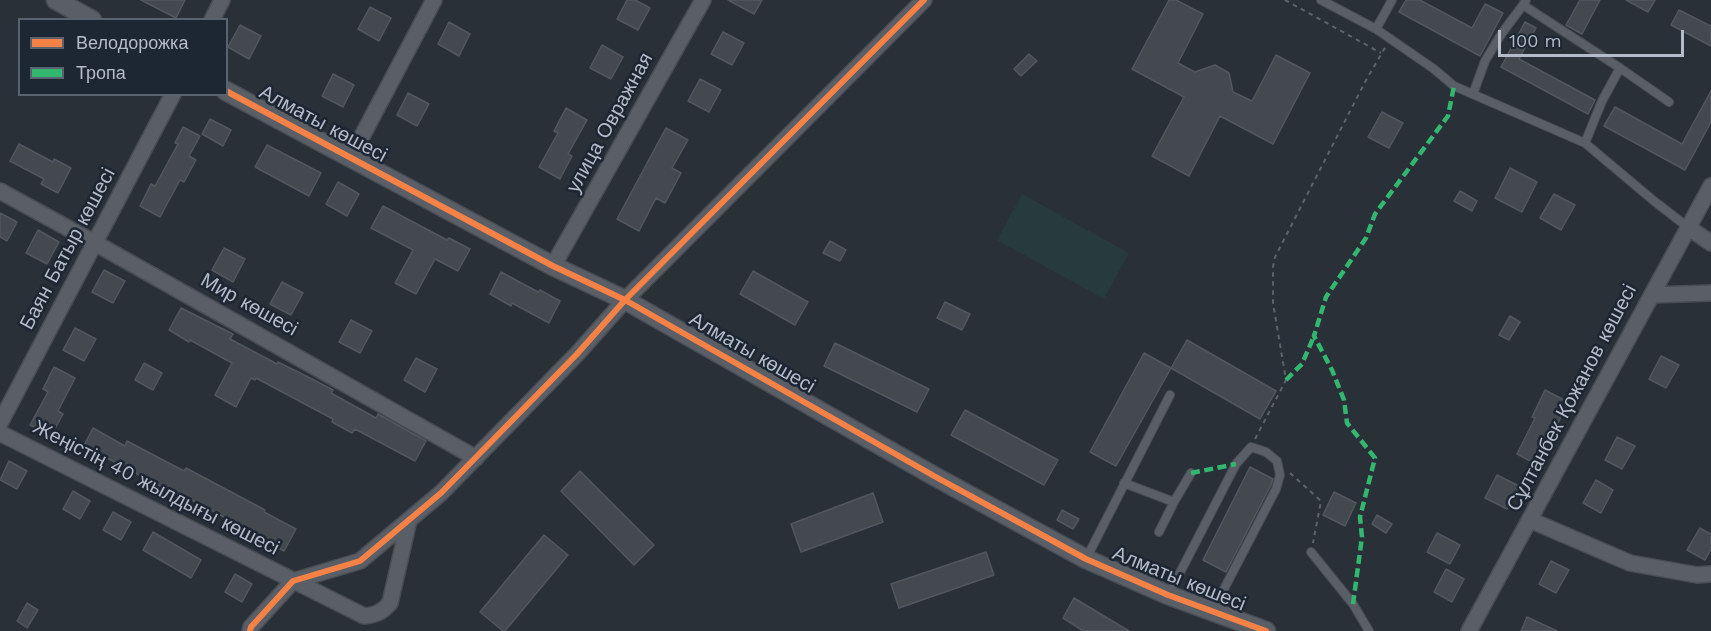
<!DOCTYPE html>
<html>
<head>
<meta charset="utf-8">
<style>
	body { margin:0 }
	#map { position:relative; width:1711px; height:631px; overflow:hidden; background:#2a3038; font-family:"Work Sans",sans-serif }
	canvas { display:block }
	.legend { position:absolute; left:18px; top:18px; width:210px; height:78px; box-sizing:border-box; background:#1d2633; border:2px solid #59626f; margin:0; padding:8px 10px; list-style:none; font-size:18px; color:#b4bcc9 }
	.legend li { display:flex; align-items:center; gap:12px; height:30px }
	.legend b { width:30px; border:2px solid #59626f }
	.scale { position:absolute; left:1498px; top:30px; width:186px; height:27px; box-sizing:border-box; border:3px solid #b4bcc9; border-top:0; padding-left:8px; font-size:18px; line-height:21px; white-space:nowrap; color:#b4bcc9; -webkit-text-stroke:4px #1d2633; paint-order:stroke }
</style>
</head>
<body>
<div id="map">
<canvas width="1711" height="631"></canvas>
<ul class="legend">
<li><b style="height:8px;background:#f48246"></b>Велодорожка</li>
<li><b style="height:8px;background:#33b770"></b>Тропа</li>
</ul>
<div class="scale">100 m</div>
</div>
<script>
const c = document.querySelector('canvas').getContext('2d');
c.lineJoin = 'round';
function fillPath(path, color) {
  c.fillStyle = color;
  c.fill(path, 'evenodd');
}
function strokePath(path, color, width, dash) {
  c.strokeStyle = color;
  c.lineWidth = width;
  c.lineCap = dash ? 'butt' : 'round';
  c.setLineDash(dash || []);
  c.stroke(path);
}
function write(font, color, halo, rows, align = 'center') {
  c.font = font + ' "Work Sans",sans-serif';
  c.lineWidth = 5;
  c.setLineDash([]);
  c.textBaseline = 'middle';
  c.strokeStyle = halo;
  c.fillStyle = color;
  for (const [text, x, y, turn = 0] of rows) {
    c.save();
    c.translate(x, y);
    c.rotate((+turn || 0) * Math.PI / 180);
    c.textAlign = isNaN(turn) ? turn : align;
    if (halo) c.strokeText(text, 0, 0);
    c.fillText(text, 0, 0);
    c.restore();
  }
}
fillPath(new Path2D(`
	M1022 194 1129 253 1104 299 997 240Z`), '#273a3e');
const building = new Path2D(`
	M141 0H185L176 18Z
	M627 0H635L650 8 638 30 617 19Z
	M728 0H762L754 14Z
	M1169 0H1176L1203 14 1178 63 1195 72 1215 65 1229 73 1233 92 1252 101 1276 55 1310 73 1273 144 1220 116 1189 176 1152 156 1184 97 1132 69Z
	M1406 0H1420L1472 28 1485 4 1503 13 1480 56 1399 12Z
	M1580 0H1600L1582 34 1566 25Z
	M1626 0H1655L1648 12Z
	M370 7 391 18 379 41 358 29Z
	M1679 10 1711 26V46L1671 25Z
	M449 22 470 34 459 56 438 44Z
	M1525 22 1536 28 1519 59 1595 100 1588 114 1501 67Z
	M240 25 261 36 249 59 228 47Z
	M723 32 744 43 732 65 711 54Z
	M602 45 623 57 611 79 590 68Z
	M1029 54 1037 61 1021 76 1014 69Z
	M333 74 354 85 343 107 322 96Z
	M700 79 721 90 709 112 688 101Z
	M1711 91V122L1685 170 1604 126 1615 107 1682 144Z
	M408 93 429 104 417 126 397 115Z
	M566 108 587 120 568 154 572 156 560 179 539 167 558 133 554 131Z
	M1382 112 1403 123 1389 148 1368 137Z
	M210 119 231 130 223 146 202 134Z
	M183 127 200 136 189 156 196 160 184 182 180 180 160 217 140 206 151 184 155 186 178 144 175 143Z
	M666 128 688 140 672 168 681 173 665 203 656 198 639 231 617 219Z
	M19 144 53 162 54 159 71 168 58 193 41 184 44 179 10 161Z
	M267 145 321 173 309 196 255 167Z
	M1510 168 1537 182 1522 212 1495 198Z
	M338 182 359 194 347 216 326 204Z
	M1460 191 1477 201 1472 211 1454 201Z
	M1554 194 1575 205 1561 230 1540 218Z
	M383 206 447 240 449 238 470 249 458 271 435 259 416 294 395 283 413 250 371 228Z
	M0 213 17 222 7 241 0 237Z
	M38 230 59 242 47 264 26 253Z
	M830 241 846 250 840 261 823 253Z
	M224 248 245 259 233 282 212 270Z
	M104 270 125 281 113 303 92 292Z
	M753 271 808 302 795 325 740 294Z
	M501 272 538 292 540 290 560 301 549 323 512 303 511 306 490 294Z
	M282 282 303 293 291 315 270 304Z
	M945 302 970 314 962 330 937 318Z
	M181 308 233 334 230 339 277 364 278 362 312 379 333 390 331 393 376 418 378 414 426 441 415 461 355 429 352 433 332 422 333 419 256 378 255 380 251 378 236 407 215 395 232 363 190 340 189 342 169 330Z
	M1510 316 1520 322 1509 340 1499 335Z
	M351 320 372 331 360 353 339 342Z
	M75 328 96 339 84 361 63 350Z
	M1187 340 1276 391 1260 419 1171 368Z
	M835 343 929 389 917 412 824 366Z
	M1144 353 1171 368 1116 466 1090 452Z
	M1661 356 1679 365 1666 388 1649 379Z
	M416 358 437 369 425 392 404 380Z
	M144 363 162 373 153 390 135 380Z
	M54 367 75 378 58 411 63 414 51 436 30 425 48 392 43 389Z
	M1545 390 1568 402 1538 465 1517 454 1535 418 1532 417Z
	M965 410 1058 460 1044 485 951 435Z
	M93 428 125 446 127 441 184 471 186 468 265 510 264 512 296 529 284 551 263 540 264 538 165 486 164 488 105 457 102 462 81 451Z
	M1617 437 1635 446 1622 469 1605 460Z
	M9 461 27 471 17 489 0 480Z
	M1250 467 1273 479 1271 485 1226 572 1203 560Z
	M580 471 654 545 634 565 561 491Z
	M1497 475 1519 486 1507 509 1485 498Z
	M1596 480 1613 490 1601 513 1583 503Z
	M73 491 90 501 80 519 63 509Z
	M1334 492 1356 503 1345 526 1323 515Z
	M873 493 883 522 801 552 791 524Z
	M1062 510 1079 519 1073 529 1057 520Z
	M113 512 131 522 121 540 103 530Z
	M1377 515 1392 524 1386 533 1372 524Z
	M1700 528 1711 534V549L1705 560 1687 550Z
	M153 532 201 560 191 578 143 550Z
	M1437 533 1460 545 1450 564 1427 552Z
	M544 535 568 555 505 631H503L480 612Z
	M986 552 994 575 899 608 891 584Z
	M1551 561 1569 570 1556 593 1539 584Z
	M1446 569 1464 579 1452 602 1434 592Z
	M235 574 252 584 242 602 225 592Z
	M1074 598 1129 631H1083L1063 618Z
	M27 603 38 610 27 628 17 621Z
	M1527 617 1557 631H1521Z`);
fillPath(building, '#444950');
strokePath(building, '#52575f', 1.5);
const service = new Path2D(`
	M1321 0 1376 29 1434 69 1454 86 1585 143 1654 201 1689 228
	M1526 0 1523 5 1620 68 1669 102
	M1376 29 1392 0
	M1473 94 1485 61 1502 33 1523 5
	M1585 143 1602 101 1620 68
	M1124 483 1174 502 1159 532
	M1174 502 1191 473
	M1311 552 1353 604 1369 631
	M1086 559 1170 395
	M1169 594 1236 464 1251 447 1266 452 1277 461 1280 475 1276 489 1212 612`);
const minor = new Path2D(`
	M212 20 222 0
	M351 157 434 0
	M0 191 95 243 476 458
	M1689 228 1711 243
	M553 266 703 0
	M1652 295 1711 293
	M0 423 173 94
	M0 433 364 616C376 615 382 612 390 603L409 520
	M1530 520 1630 563 1697 575 1711 574
	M250 631 251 627 293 581 360 561 441 493 577 354 625 300 924 0
	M1469 631 1711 186`);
const tertiary = new Path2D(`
	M56 0 92 20
	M226 91 553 266 625 300 934 476 1086 559 1168 595 1266 631`);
strokePath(service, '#484c53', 10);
strokePath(minor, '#484c53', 18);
strokePath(tertiary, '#484c53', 21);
strokePath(new Path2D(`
	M1285 0 1381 53
	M1255 439 1286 380 1273 303V267L1275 257 1365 82 1386 46
	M1290 473 1321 501 1313 543`), '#5d636a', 2, [4.5, 4.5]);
strokePath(service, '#5a5e66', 8);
strokePath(minor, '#5a5e66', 15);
strokePath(tertiary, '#5a5e66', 18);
strokePath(new Path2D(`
	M1286 380 1302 364 1314 336
	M1191 473 1236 464
	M1353 604 1362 537 1360 517 1375 458 1347 423 1344 400 1332 370 1314 336 1326 297 1366 238 1375 214 1448 116 1454 86`), '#33b770', 4.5, [9, 4.5]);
strokePath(new Path2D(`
	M226 91 553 266 625 300 934 476 1086 559 1168 595 1266 631
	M250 631 251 627 293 581 360 561 441 493 577 354 625 300 924 0`), '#f48246', 6);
write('20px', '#b4bcc9', '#1d2633', [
	["улица Овражная",610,123,-61],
	["Алматы көшесі",323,124,28],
	["Баян Батыр көшесі",68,249,-62],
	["Мир көшесі",249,305,29],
	["Алматы көшесі",752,353,30],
	["Сұлтанбек Қожанов көшесі",1572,398,-62],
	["Жеңістің 40 жылдығы көшесі",156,488,27],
	["Алматы көшесі",1179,579,22]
]);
</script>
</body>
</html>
